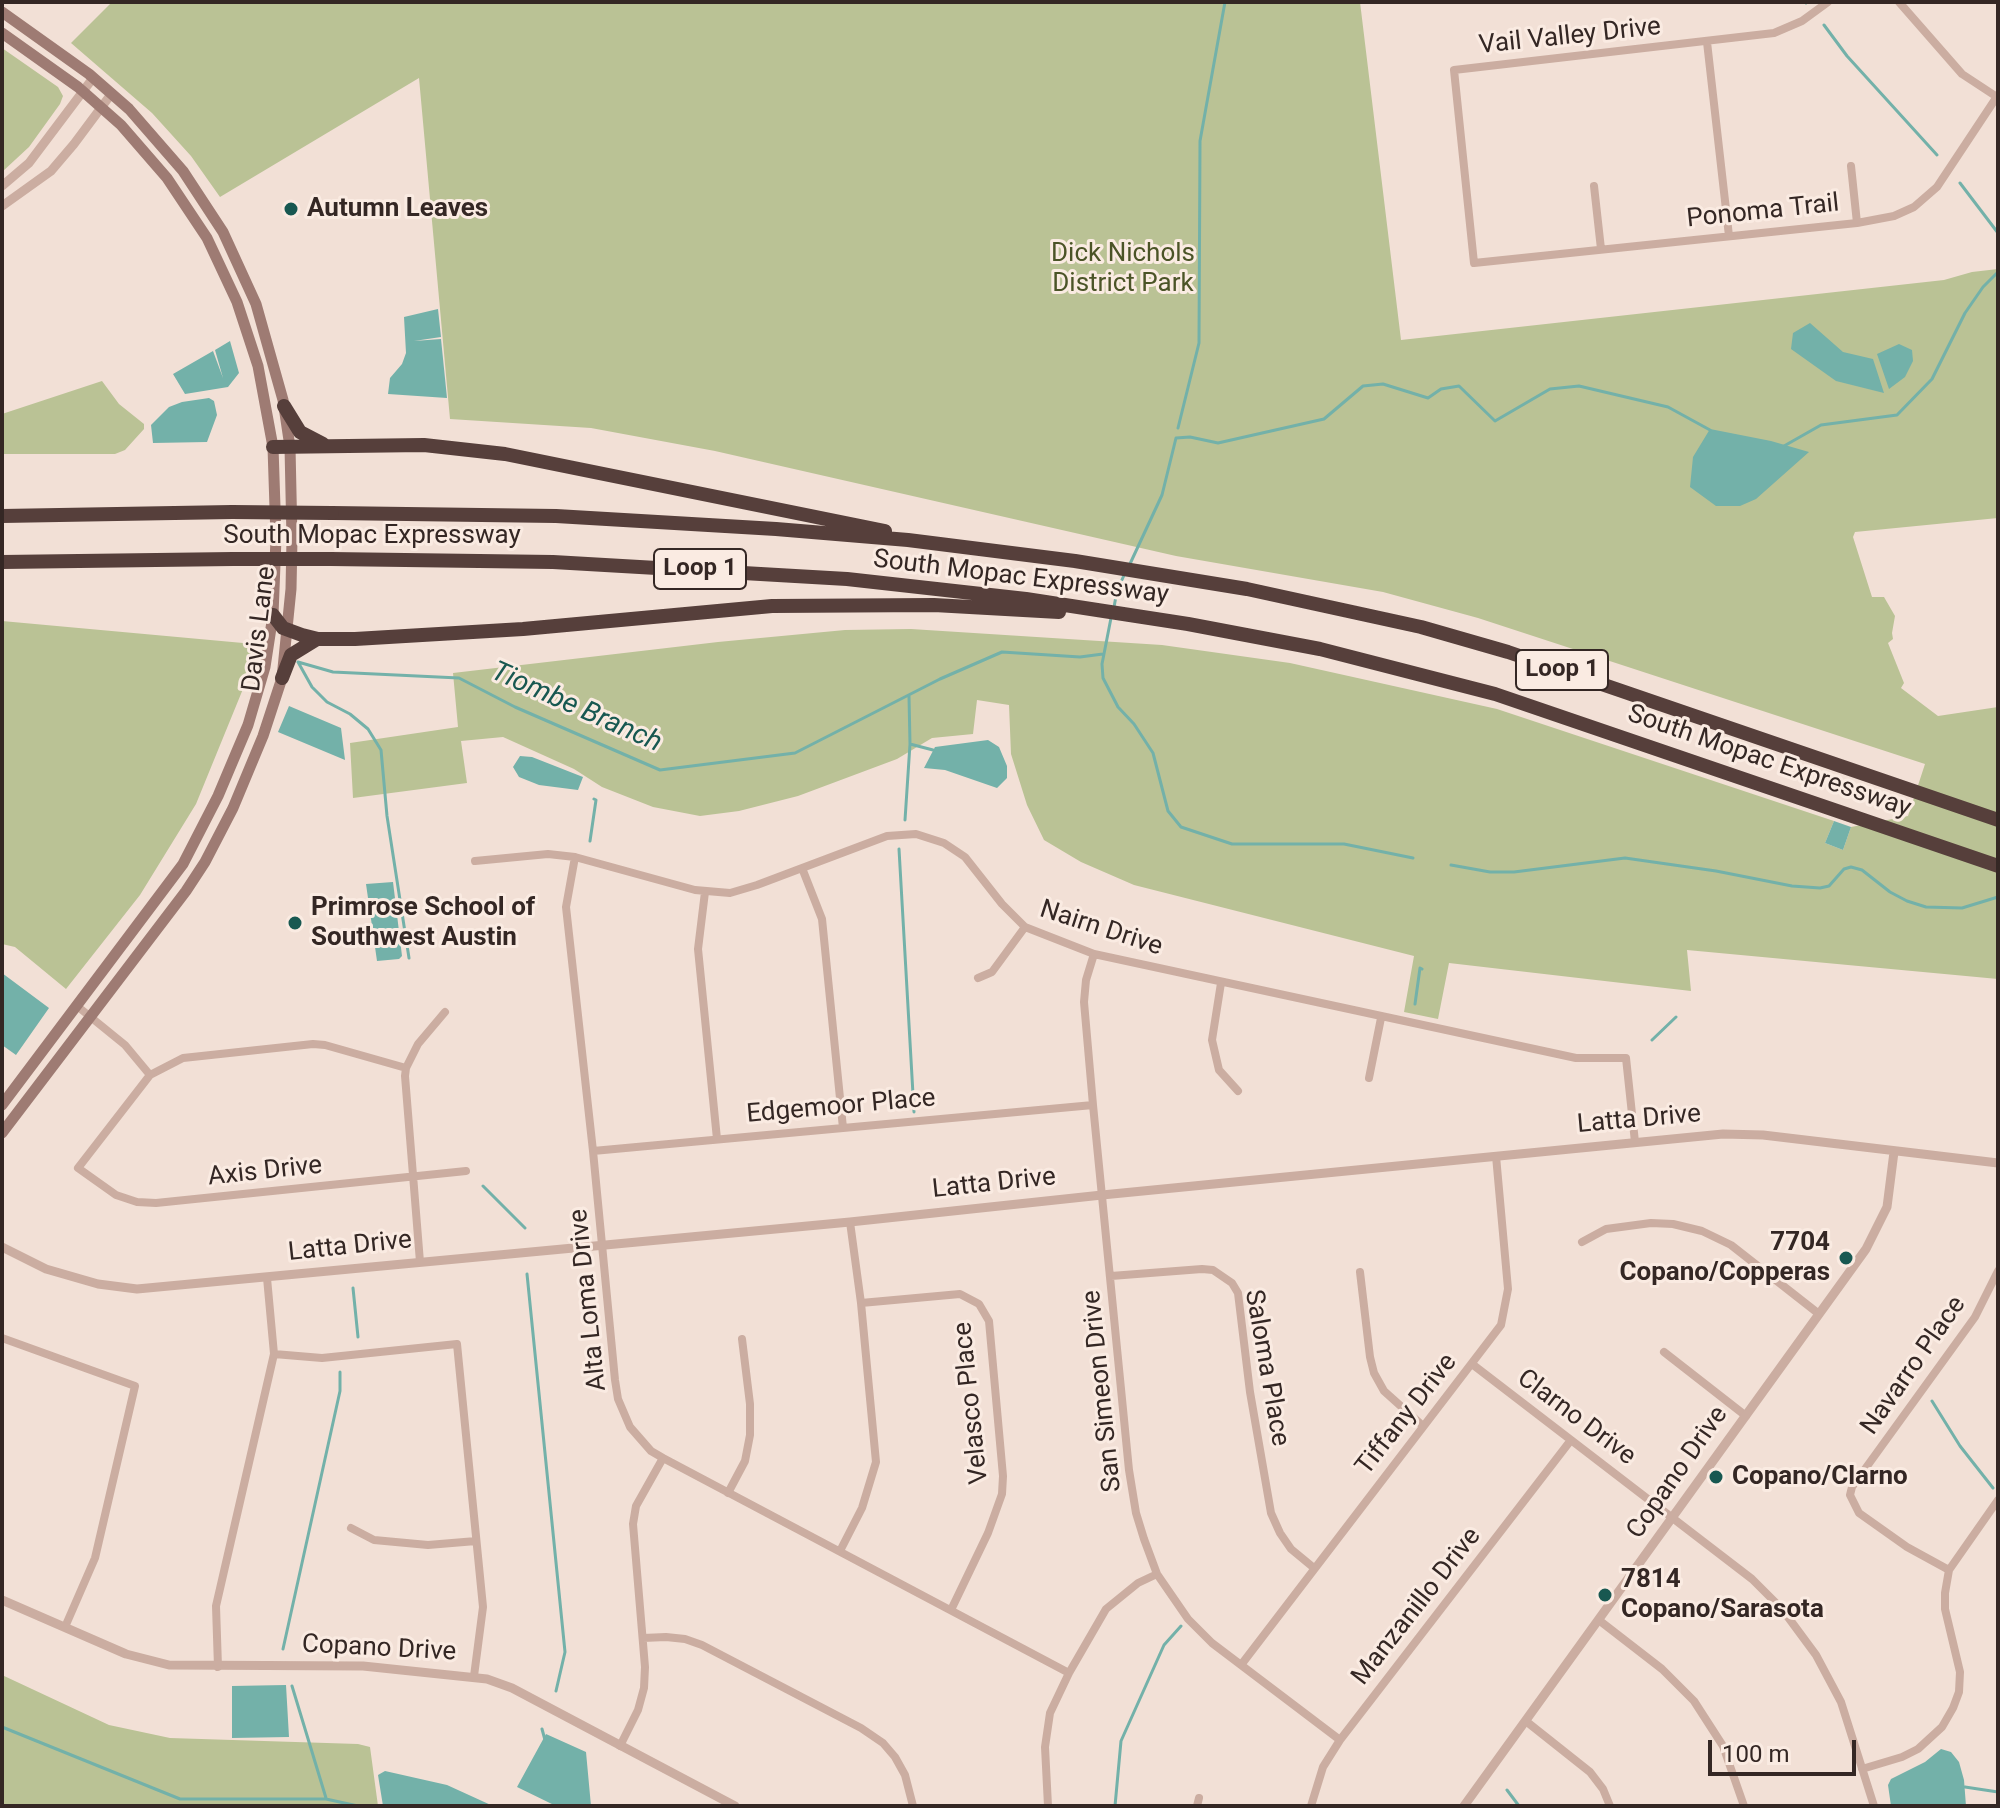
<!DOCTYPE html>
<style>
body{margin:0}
#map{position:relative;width:2000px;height:1808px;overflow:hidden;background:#f2e0d6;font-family:Roboto,sans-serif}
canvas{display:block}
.frame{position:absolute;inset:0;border:4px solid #342724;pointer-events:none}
.scale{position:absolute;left:1708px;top:1740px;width:148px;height:36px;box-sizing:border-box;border:4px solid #342724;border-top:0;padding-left:10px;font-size:24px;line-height:28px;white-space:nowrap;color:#342724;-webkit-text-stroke:6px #faebe2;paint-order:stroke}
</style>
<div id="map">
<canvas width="2000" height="1808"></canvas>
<div class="frame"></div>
<div class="scale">100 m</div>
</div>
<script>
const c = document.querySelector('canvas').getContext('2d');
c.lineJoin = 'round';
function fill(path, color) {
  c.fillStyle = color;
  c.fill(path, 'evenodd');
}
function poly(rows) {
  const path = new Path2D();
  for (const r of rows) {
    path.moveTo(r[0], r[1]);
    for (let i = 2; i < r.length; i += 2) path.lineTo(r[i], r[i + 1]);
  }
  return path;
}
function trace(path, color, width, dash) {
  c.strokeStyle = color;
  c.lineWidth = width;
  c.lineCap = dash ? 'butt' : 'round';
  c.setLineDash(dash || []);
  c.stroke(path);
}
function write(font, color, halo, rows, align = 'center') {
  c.font = font + ' Roboto,sans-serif';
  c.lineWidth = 6;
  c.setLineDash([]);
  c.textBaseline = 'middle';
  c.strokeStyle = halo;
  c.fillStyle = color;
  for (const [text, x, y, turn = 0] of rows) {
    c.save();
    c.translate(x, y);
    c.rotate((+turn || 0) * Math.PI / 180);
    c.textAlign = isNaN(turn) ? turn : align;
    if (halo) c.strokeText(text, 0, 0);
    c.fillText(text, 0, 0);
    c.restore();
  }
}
fill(poly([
 [112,2,1360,2,1401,340,1944,280,1972,272,1998,269,1998,518,1855,532,1853,537,1872,597,1884,597,1895,616,1892,633,1893,639,1888,643,1904,683,1901,688,1938,716,1998,707,1998,979,1687,950,1691,991,1449,963,1438,1019,1404,1012,1414,956,1134,885,1081,862,1044,840,1027,805,1011,754,1009,705,977,700,973,734,932,738,897,759,798,796,739,811,700,816,653,807,602,787,574,769,503,737,461,741,467,783,353,798,350,743,458,727,453,673,718,642,845,630,911,629,1162,645,1290,663,1497,709,1834,821,1825,843,1843,850,1851,827,1908,816,1925,764,1478,618,1383,592,1176,556,715,451,591,428,450,419,419,78,220,197,191,156,152,113,71,43],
 [2,48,58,87,63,96,60,104,29,147,2,172],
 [102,381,119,404,144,424,144,429,125,450,115,454,2,454,2,414],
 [2,621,254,644,245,684,196,804,140,895,66,989,15,947,2,944],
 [2,1675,109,1725,170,1738,358,1744,370,1747,378,1806,2,1806]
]), '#bac295');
fill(poly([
 [438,309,441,337,414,341,441,339,447,398,388,394,390,378,402,364,406,353,404,317],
 [1810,323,1843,352,1873,359,1884,393,1836,381,1791,349,1793,333],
 [230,341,239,373,228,387,185,394,173,374,213,351,223,378,215,350],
 [1899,344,1912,350,1913,361,1905,377,1889,389,1877,354],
 [209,398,214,401,217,415,207,442,153,443,151,425,169,407,182,402],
 [1710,429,1771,441,1809,452,1756,499,1740,506,1716,506,1690,487,1693,457],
 [289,706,341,728,345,760,278,732],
 [988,740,999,747,1007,766,1007,778,997,788,945,770,924,768,935,747],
 [520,756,532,757,583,777,578,790,539,785,519,777,513,767],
 [1834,821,1851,827,1843,850,1825,843],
 [393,882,402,956,399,959,377,961,366,884],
 [2,973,49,1008,16,1055,2,1045],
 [286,1685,289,1737,232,1738,232,1686],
 [546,1734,586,1752,591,1806,556,1806,517,1787],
 [1941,1749,1951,1752,1959,1762,1964,1780,1966,1806,1891,1806,1888,1785,1891,1779,1925,1762],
 [385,1771,447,1785,493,1806,383,1806,378,1775]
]), '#73b1a9');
trace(poly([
 [1805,2,1806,3],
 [1824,25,1847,56,1937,155],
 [1960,183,1998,233],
 [1178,428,1199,343,1200,141,1225,2],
 [1784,446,1821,425,1897,415,1932,379,1965,313,1983,287,1998,272],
 [1129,566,1162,495,1176,438,1190,437,1218,443,1324,419,1363,386,1383,384,1428,398,1441,389,1459,386,1495,421,1550,389,1579,386,1668,407,1710,430],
 [1114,607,1117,591,1125,573],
 [1111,618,1102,664,1103,678,1118,707,1134,724,1153,753,1168,811,1181,827,1232,844,1344,844,1413,858],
 [298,662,333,672,459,678,515,707,660,770,795,753,940,679,1002,652,1080,657,1103,654],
 [298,662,312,687,327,702,350,714,368,729,381,750,387,816,409,958],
 [910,744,933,750],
 [905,820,910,744,909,696],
 [590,841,596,800,594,799],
 [899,849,914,1112],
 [1451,865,1490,872,1514,872,1625,858,1716,871,1792,886,1820,888,1829,886,1844,869,1851,867,1862,870,1890,892,1907,901,1926,907,1962,908,1998,897],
 [1415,1004,1420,968,1422,969],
 [1652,1040,1676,1017],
 [483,1186,525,1228],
 [527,1274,565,1652,556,1691],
 [353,1288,358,1337],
 [1932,1401,1960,1446,1993,1488],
 [283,1649,340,1391,340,1372],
 [292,1686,326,1798],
 [2,1727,180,1799,326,1799,358,1806],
 [542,1729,545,1740],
 [1965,1787,1998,1792],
 [1507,1790,1519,1806],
 [1115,1806,1121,1741,1164,1645,1181,1626]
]), '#73b1a9', 3);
trace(poly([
 [1828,2,1802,21,1774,33,1454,70,1474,263,1857,223,1894,216,1914,207,1937,187,1998,95],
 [1899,2,1962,74,1997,97],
 [1707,42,1729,236],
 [1851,166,1857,223],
 [1594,186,1601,249],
 [575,857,566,907,593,1151,615,1380,618,1399,630,1427,651,1451,663,1458,1069,1673],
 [475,861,548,854,575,857,695,890,730,893,757,885,887,836,916,834,944,843,965,857,1002,904,1025,927,1094,954,1576,1058,1626,1058,1635,1142],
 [802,868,822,919,843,1128],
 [705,892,698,949,717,1139],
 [1094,954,1086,980,1084,1002,1093,1105,1129,1470,1136,1513,1144,1539,1157,1574,1188,1619,1212,1643,1340,1740],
 [978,978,992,972,1025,927],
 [1221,983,1212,1040,1219,1070,1238,1091],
 [77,1006,125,1045,150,1075],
 [406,1068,325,1045,313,1044,183,1058,150,1075,78,1168,116,1195,137,1202,156,1203,466,1171],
 [1369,1078,1381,1018],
 [593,1151,1093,1105],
 [1582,1242,1606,1229,1651,1223,1673,1224,1702,1231,1731,1245,1819,1314],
 [420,1262,405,1076,406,1068,418,1044,445,1012],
 [1360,1272,1370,1357,1374,1373,1384,1391,1423,1426],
 [1111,1276,1202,1269,1213,1270,1232,1283,1238,1293,1250,1392,1271,1513,1280,1533,1291,1549,1314,1568],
 [861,1303,960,1294,979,1304,989,1321,1003,1476,1002,1494,988,1533,951,1610],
 [2,1338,135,1386,95,1558,65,1627],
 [1664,1352,1746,1416],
 [274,1354,322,1358,457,1344,483,1607,474,1676],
 [1472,1364,1752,1579,1782,1609,1816,1655,1841,1702,1874,1806],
 [728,1493,745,1461,750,1435,750,1404,742,1339],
 [351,1528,374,1540,428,1545,476,1541],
 [840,1551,862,1508,876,1462,861,1303,850,1222],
 [1949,1570,1907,1547,1859,1513,1850,1495,1852,1487,1975,1317,1998,1271],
 [1600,1621,1662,1669,1694,1701,1723,1746,1744,1806],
 [643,1638,666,1637,685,1639,702,1645,861,1728,883,1743,895,1757,905,1775,913,1806],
 [1241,1665,1501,1325,1508,1289,1496,1156],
 [218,1667,216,1606,274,1354,267,1278],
 [1527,1722,1590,1772,1603,1789,1610,1806],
 [620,1746,638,1710,644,1688,645,1667,633,1524,636,1506,663,1458],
 [1862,1769,1902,1757,1918,1749,1942,1727,1953,1708,1959,1692,1960,1672,1945,1609,1945,1593,1949,1570,1998,1500],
 [1048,1806,1045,1747,1050,1713,1069,1673,1106,1609,1138,1583,1157,1574],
 [1197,1806,1199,1798],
 [1311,1806,1323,1767,1340,1740,1571,1440]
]), '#cbada1', 8);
trace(poly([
 [2,186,29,163,93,78],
 [2,206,51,171,74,144,112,93],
 [2,1247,46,1269,98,1284,137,1289,850,1222,1102,1195,1723,1134,1763,1135,1998,1163],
 [2,1600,126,1654,169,1665,363,1666,487,1679,512,1688,735,1806],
 [1464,1806,1866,1249,1887,1207,1894,1152]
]), '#cbada1', 9);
trace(poly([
 [2,12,89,74,129,109,183,171,223,232,256,304,283,400,290,447,292,539,291,589,282,678,263,736,233,808,205,862,186,891,2,1133],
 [2,33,78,87,121,125,167,178,207,238,237,302,258,366,273,447,276,538,273,615,265,667,248,725,218,796,183,864,2,1105]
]), '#9e7b73', 11);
trace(poly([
 [284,406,300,432,323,444],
 [273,447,424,445,505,454,885,531],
 [332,513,556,516,776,529,908,540,1075,561,1247,589,1421,627,1508,652,1998,820],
 [2,516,232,512],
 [331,559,553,562,847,579,1026,599,1188,624,1320,649,1495,694,1998,866],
 [2,562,233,559],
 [273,615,283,628,302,635,318,639,355,639,523,629,772,606,934,605,1059,612],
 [282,678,291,655,317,639]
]), '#563f3b', 14);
trace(poly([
 [232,512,332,513],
 [233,559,331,559]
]), '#563f3b', 14);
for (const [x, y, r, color] of [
 [291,209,8,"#185851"],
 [295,923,8,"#185851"],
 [1846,1258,8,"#185851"],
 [1716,1477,8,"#185851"],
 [1605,1595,8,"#185851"]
]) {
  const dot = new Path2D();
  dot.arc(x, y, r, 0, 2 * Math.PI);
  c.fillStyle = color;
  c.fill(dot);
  trace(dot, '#faebe2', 3);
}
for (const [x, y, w] of [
 [700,569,92],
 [1562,670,92]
]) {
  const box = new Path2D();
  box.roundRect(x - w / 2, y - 20, w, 40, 6);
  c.fillStyle = '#faebe2';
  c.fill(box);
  trace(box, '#342724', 2);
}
write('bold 24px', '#342724', null, [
 ["Loop 1",700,569],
 ["Loop 1",1562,670]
]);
write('26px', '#342724', '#faebe2', [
 ["Vail Valley Drive",1570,37,-6],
 ["Ponoma Trail",1763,212,-6],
 ["South Mopac Expressway",372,536],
 ["South Mopac Expressway",1021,578,7],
 ["Davis Lane",260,629,-83],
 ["South Mopac Expressway",1769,762,19],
 ["Nairn Drive",1101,929,18],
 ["Edgemoor Place",841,1107,-5],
 ["Latta Drive",1639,1120,-5],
 ["Axis Drive",265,1172,-6],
 ["Latta Drive",994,1184,-6],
 ["Latta Drive",350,1247,-6],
 ["Alta Loma Drive",589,1300,-96],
 ["Navarro Place",1914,1366,-55],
 ["Saloma Place",1266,1368,80],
 ["San Simeon Drive",1103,1391,-96],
 ["Velasco Place",972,1403,-96],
 ["Tiffany Drive",1407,1415,-52],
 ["Clarno Drive",1576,1418,37],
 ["Copano Drive",1678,1473,-55],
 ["Manzanillo Drive",1417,1607,-52],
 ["Copano Drive",379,1649,3]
]);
write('bold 26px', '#342724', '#faebe2', [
 ["Autumn Leaves",307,209],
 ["Primrose School of",311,908],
 ["Southwest Austin",311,938],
 ["7704",1830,1243,"right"],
 ["Copano/Copperas",1830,1273,"right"],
 ["Copano/Clarno",1732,1477],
 ["7814",1621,1580],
 ["Copano/Sarasota",1621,1610]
], 'left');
write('26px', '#4b5427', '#faebe2', [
 ["Dick Nichols",1123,254],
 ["District Park",1123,284]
]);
write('italic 28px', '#185851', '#faebe2', [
 ["Tiombe Branch",576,708,24]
]);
</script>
